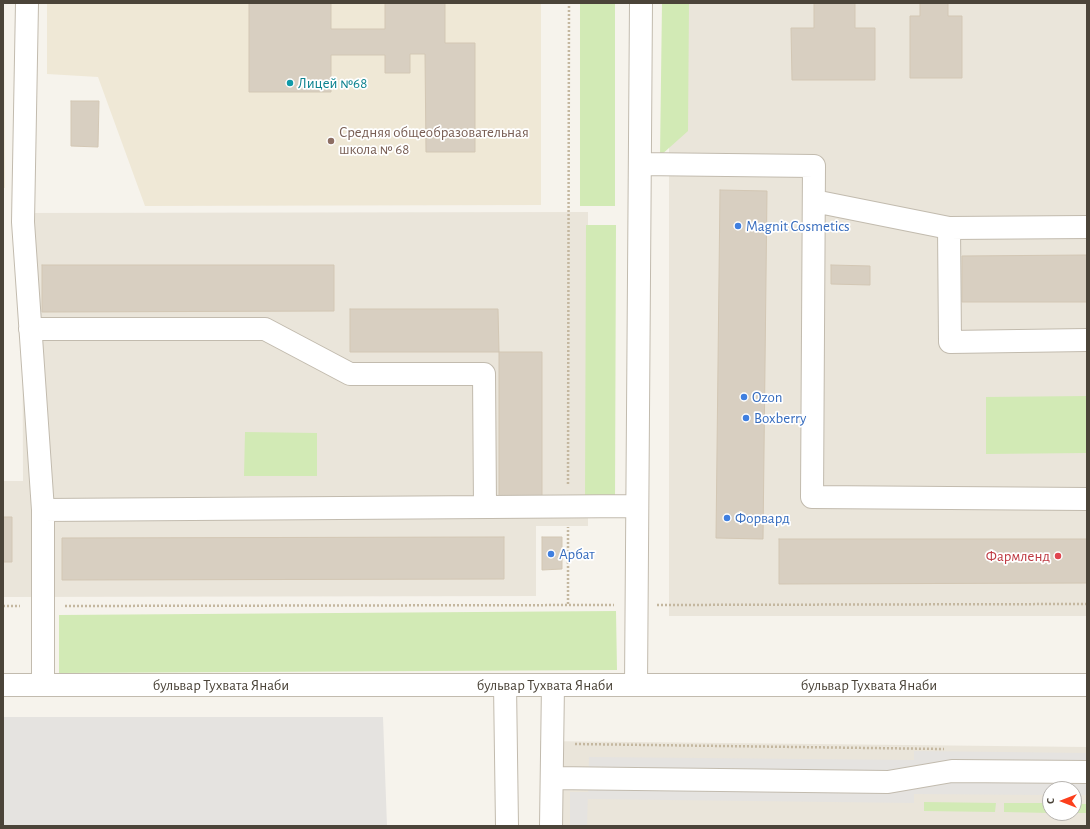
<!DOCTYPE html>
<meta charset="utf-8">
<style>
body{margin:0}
#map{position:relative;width:1090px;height:829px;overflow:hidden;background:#f6f3ec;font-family:"Alegreya Sans",sans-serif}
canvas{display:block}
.frame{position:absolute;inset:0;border:4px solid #4b4439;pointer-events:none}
.north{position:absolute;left:1042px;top:781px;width:40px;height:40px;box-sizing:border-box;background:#fff;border:1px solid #b7b4b0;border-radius:50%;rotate:270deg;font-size:11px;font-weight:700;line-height:16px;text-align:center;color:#4b4439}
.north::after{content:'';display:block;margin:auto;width:14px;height:18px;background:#fc3f1d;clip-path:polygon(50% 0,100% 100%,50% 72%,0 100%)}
</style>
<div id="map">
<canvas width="1090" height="829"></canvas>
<div class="frame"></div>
<div class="north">С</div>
</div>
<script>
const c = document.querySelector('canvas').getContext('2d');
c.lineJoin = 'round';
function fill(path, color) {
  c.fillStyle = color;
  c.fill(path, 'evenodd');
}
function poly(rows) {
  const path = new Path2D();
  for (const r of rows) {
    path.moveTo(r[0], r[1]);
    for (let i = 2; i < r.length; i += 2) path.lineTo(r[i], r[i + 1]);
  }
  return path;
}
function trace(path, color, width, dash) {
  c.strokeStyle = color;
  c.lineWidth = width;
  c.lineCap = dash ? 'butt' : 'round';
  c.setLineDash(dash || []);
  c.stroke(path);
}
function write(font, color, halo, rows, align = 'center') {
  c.font = font + ' "Alegreya Sans",sans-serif';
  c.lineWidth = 3.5;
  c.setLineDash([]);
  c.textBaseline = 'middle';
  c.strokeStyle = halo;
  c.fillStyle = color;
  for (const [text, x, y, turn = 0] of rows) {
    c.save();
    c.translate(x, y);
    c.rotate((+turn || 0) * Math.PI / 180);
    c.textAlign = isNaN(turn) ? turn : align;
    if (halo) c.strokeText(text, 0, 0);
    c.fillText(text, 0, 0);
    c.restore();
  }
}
fill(poly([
 [669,3,1087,3,1087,616,669,616],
 [588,212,588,526,536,526,536,596,3,597,3,481,23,481,22,213],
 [540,741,1087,747,1087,826,540,826],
 [1050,789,1074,789,1074,813,1050,813]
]), '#eae5da');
fill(poly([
 [3,3,4,3,5,188,3,188],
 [47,3,541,3,541,205,145,206,98,77,47,74]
]), '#efe8d6');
fill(poly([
 [580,3,615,3,615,206,580,206],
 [662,3,689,3,688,131,660,156],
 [586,225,616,225,615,501,585,500],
 [1087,396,1087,453,986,454,986,397],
 [245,432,317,433,317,476,244,476],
 [616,611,617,670,59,673,59,615],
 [924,802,996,803,995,812,924,811],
 [1004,803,1050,803,1050,813,1004,812],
 [1074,804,1087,804,1087,813,1073,813]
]), '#d2eab5');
fill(poly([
 [3,717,383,717,387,826,3,826],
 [914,751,1087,753,1087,795,1074,795,1074,789,1050,789,1050,795,914,794,914,803,588,799,589,757,914,760],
 [570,792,588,792,587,826,570,826]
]), '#e5e3e0');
const building = poly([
 [249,3,331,3,331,29,385,29,385,3,445,3,445,43,475,43,475,152,426,152,425,54,410,54,410,73,385,73,385,55,331,55,331,92,249,92,249,3],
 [814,3,855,3,855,28,875,28,875,80,792,80,791,28,814,28,814,3],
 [920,3,948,3,948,16,962,16,962,78,910,78,910,16,920,16,920,3],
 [71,101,99,101,98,147,71,146,71,101],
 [720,190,767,191,763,539,716,538,720,190],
 [1087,255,1087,302,962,302,962,256,1087,255],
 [42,265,334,265,334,311,42,312,42,265],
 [831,265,870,266,870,285,831,284,831,265],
 [350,309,498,309,499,352,350,352,350,309],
 [499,352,542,352,542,500,499,500,499,352],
 [3,517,12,517,12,562,3,562,3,517],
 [504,537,504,579,62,580,62,538,504,537],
 [542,537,562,537,562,569,542,570,542,537],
 [779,539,1087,539,1087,583,779,584,779,539]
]);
fill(building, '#d8cfc1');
trace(building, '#d3c7b4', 1);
const minor = poly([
 [27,3,23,222,43,510,43,685],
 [640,164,814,166,812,497,1087,499],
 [814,201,949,228,1087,227],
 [949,228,950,342,1087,340],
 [30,329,265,329,350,374,484,374,485,507],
 [43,510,637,506],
 [3,685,1087,685],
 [505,685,507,826],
 [636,685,641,3],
 [552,778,888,782,952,771,1087,772],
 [551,826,553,685]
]);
trace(minor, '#c2bbae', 24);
trace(poly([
 [568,484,569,3],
 [568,604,568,527],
 [657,605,1087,604],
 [3,606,20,606],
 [65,606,614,605],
 [575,744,944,749]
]), '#c4b79f', 2.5, [2, 2]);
trace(minor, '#fff', 22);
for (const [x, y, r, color] of [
 [290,83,4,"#0f9aa8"],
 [331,141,4,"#8d6e63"],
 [738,226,4,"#3f7fe0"],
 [744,397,4,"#3f7fe0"],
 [746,418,4,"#3f7fe0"],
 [727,518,4,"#3f7fe0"],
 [551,554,4,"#3f7fe0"],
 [1058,556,4,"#e0444e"]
]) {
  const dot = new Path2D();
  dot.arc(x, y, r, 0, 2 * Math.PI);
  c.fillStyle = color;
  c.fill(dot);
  trace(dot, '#fff', 1.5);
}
write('15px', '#0d838f', '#fff', [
 ["Лицей №68",298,83]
], 'left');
write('15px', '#785e54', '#fff', [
 ["Средняя общеобразовательная",339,132],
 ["школа № 68",339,149]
], 'left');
write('15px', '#366cbe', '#fff', [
 ["Magnit Cosmetics",746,226],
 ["Ozon",752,397],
 ["Boxberry",754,418],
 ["Форвард",735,518],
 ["Арбат",559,554]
], 'left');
write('15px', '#be3a42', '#fff', [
 ["Фармленд",1050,556]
], 'right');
write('15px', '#4b4439', '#fff', [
 ["бульвар Тухвата Янаби",221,685],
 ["бульвар Тухвата Янаби",545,685],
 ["бульвар Тухвата Янаби",869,685]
]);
</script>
